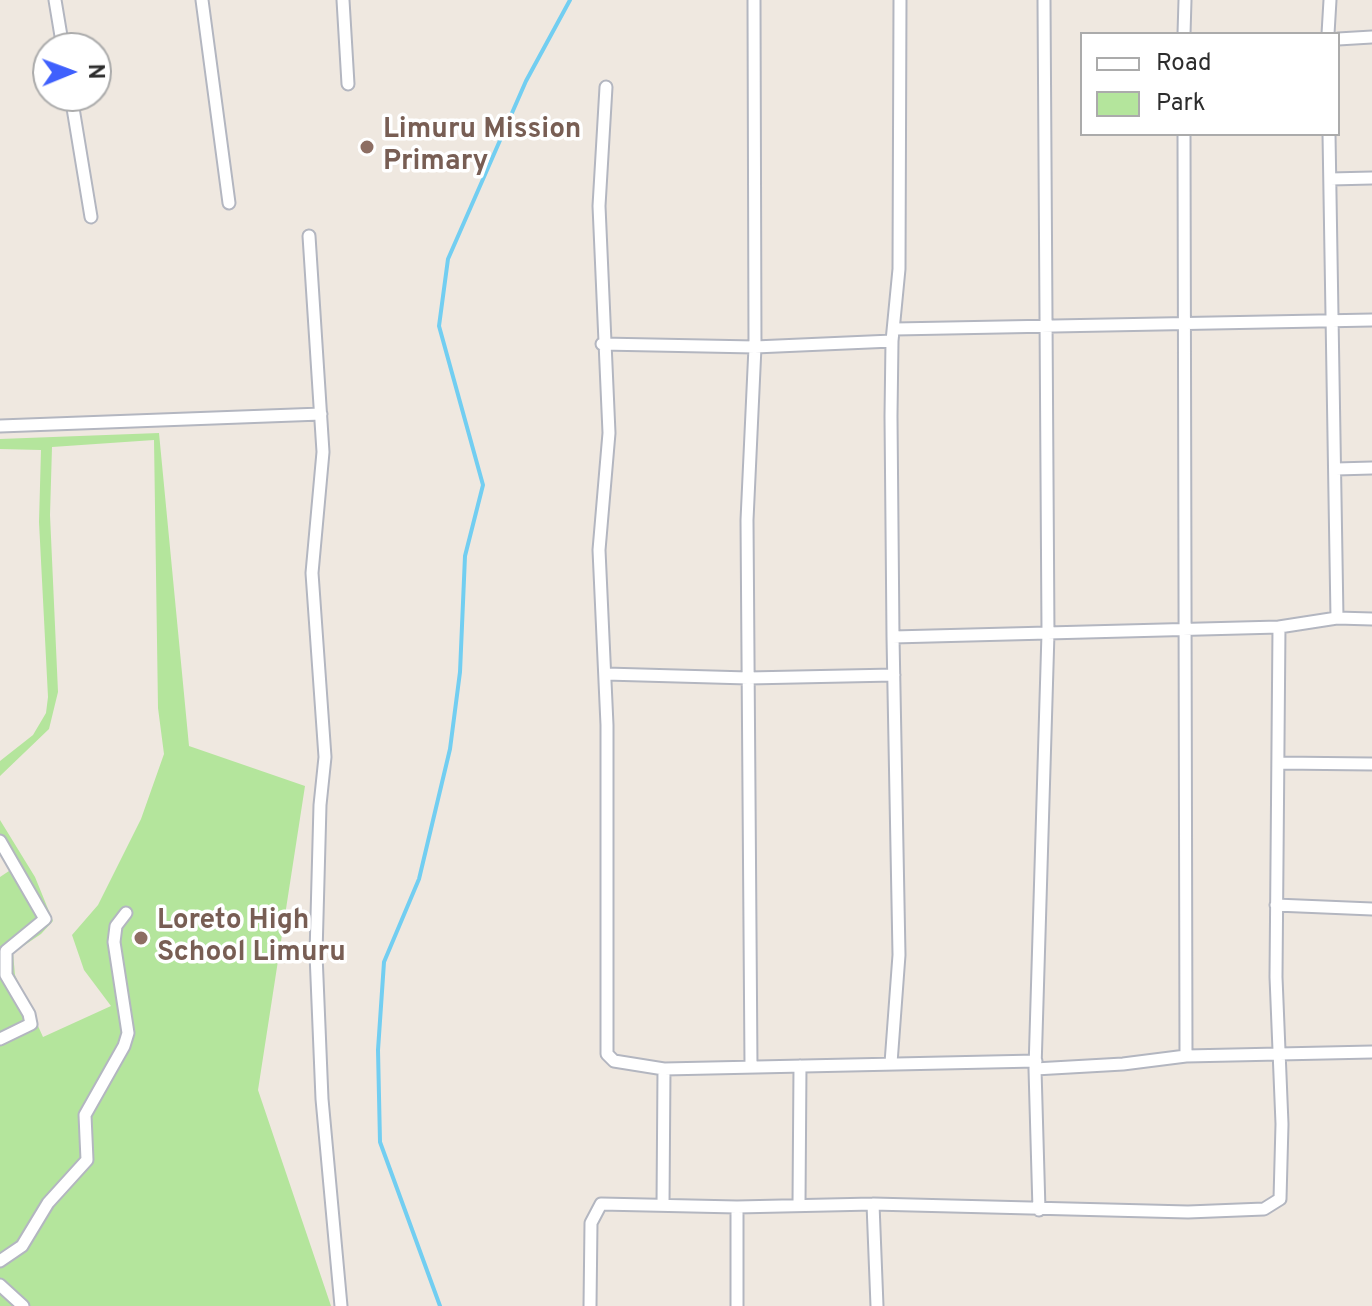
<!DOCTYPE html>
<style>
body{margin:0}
#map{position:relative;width:1372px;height:1306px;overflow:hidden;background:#efe8e0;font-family:Overpass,sans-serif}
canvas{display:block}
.legend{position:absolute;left:1080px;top:32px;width:260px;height:104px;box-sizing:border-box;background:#fff;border:2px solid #ababab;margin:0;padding:10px 14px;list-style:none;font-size:24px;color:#2d2d2d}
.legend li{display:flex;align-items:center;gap:16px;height:40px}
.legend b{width:40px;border:2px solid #ababab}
.north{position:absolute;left:32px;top:32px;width:80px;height:80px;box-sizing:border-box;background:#fff;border:2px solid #ababab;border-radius:50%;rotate:89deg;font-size:22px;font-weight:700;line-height:32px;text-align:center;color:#2d2d2d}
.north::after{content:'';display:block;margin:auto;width:28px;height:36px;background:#3f60fd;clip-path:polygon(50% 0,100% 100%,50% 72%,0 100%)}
</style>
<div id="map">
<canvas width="1372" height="1306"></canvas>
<ul class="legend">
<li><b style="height:10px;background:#fff"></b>Road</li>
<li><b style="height:22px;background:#b4e59c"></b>Park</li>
</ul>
<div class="north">N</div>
</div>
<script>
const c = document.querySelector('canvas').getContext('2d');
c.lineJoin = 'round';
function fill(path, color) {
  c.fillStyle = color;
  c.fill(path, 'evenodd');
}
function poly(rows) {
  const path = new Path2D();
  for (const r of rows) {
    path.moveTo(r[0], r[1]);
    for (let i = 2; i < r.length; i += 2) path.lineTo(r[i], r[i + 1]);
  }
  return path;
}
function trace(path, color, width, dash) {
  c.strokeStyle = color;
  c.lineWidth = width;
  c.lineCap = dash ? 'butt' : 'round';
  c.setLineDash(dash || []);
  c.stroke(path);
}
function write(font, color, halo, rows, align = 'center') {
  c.font = font + ' Overpass,sans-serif';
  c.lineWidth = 7;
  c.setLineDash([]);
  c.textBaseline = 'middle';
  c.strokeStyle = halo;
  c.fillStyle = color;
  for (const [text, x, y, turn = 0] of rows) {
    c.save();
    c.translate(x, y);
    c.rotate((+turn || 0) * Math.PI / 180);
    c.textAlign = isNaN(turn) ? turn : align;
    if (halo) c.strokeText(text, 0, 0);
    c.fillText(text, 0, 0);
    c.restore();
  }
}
fill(poly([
 [159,433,189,746,305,786,258,1090,331,1306,0,1306,0,877,12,869,0,846,0,820,35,877,53,921,41,934,13,953,15,975,43,1037,111,1006,84,970,72,935,98,905,141,819,164,754,158,708,154,440,52,447,50,515,58,692,49,729,0,776,0,761,33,735,46,713,48,697,39,522,41,450,0,449,0,439]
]), '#b4e59c');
trace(poly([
 [440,1306,380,1142,378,1050,384,962,419,879,450,749,460,672,465,556,483,485,439,326,448,259,526,81,570,0]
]), '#72cef1', 4);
const minor = poly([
 [55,0,63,48],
 [202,0,229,203],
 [343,0,348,84],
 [1184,34,1185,0],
 [1328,34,1330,0],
 [1338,39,1372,37],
 [606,87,599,206,609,433,599,550,607,725,607,1054,614,1061,664,1069,1036,1061],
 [71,96,91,217],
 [1330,179,1372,178],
 [309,236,323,452,312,573,325,757,320,805,316,954,322,1099,341,1306],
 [895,329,1372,320],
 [602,344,755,347,892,341],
 [0,426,321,414],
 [1336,469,1372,468],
 [1337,618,1372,619],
 [893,637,891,416,892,341,899,269,900,0],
 [606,674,748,678,894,675],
 [1279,763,1372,764],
 [0,841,45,919,6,951,6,975,29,1014,31,1024,0,1039],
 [1276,905,1372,909],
 [1186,1056,1372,1052],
 [891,1063,899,955,893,637,1279,627],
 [751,1066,747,520,755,347,754,0],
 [1035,1069,1123,1064,1186,1056,1184,134],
 [799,1203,800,1066],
 [873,1204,877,1306],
 [663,1205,664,1069],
 [1039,1210,1035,1069,1048,633,1044,0],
 [0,1261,22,1246,48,1203,87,1160,85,1115,124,1046,128,1033,114,942,116,926,126,913],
 [0,1285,23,1306],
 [590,1306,591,1223,601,1204,737,1207,873,1204,1188,1212,1264,1209,1280,1199,1282,1124,1276,977,1279,627,1337,618,1329,134],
 [737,1306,737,1207]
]);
trace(minor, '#b3b6c0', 15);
trace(minor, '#fff', 11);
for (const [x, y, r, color] of [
 [367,147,8,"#8d6e63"],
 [141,938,8,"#8d6e63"]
]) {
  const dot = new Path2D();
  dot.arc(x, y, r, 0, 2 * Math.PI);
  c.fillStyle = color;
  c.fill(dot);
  trace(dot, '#fff', 3);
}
write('bold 28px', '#785e54', '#fff', [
 ["Limuru Mission",383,131],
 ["Primary",383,163],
 ["Loreto High",157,922],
 ["School Limuru",157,954]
], 'left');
</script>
